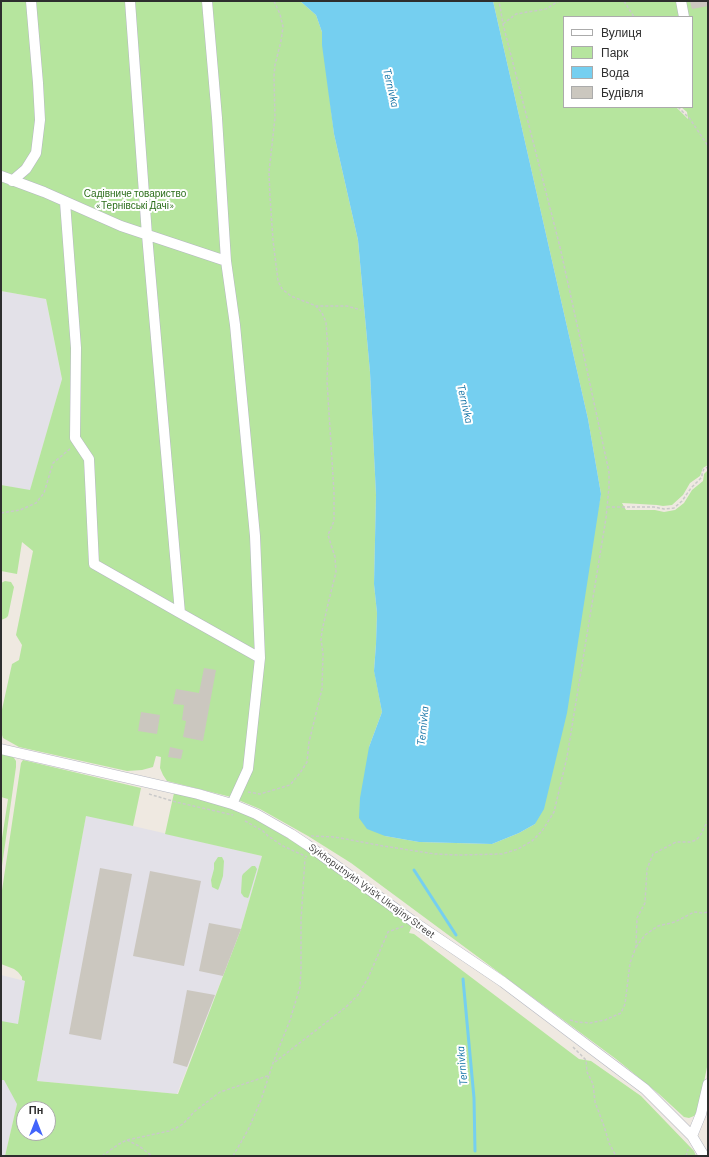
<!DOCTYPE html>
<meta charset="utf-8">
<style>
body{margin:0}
#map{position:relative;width:709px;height:1157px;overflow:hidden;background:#efe9e1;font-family:Barlow,sans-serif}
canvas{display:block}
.frame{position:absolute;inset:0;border:2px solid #2e2e2e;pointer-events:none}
.legend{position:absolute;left:563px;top:16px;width:130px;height:92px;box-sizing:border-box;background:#fff;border:1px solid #ababab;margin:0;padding:5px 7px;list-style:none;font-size:12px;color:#2e2e2e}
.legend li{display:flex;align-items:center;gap:8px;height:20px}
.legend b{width:20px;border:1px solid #ababab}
.north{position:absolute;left:16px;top:1101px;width:40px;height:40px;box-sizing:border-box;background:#fff;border:1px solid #ababab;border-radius:50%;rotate:0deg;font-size:11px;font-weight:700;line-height:16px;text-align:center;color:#2e2e2e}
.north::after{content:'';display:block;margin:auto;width:14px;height:18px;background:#4264fb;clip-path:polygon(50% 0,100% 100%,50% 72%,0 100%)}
</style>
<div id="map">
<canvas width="709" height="1157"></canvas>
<div class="frame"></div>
<ul class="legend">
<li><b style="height:5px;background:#fff"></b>Вулиця</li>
<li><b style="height:11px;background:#b6e59e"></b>Парк</li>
<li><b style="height:11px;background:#75cff0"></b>Вода</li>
<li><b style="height:11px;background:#cbc7bf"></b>Будівля</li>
</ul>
<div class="north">Пн</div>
</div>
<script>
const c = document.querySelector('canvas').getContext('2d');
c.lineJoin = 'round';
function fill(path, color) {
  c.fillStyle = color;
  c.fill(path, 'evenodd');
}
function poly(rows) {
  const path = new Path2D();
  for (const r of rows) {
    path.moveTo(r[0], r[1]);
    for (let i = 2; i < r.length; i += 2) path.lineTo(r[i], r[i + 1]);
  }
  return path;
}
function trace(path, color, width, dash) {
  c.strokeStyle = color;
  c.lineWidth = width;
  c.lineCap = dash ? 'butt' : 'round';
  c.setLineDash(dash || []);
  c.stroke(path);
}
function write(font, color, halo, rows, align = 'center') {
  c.font = font + ' Barlow,sans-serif';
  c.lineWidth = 4;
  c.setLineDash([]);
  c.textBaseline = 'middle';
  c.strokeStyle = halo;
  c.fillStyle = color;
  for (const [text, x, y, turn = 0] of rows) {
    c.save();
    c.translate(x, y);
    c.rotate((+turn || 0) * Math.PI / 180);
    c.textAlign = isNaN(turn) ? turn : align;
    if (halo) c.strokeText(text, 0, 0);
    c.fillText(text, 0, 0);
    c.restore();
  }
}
fill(poly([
 [1,291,46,299,62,379,30,491,1,485],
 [86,815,262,856,241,929,177,1094,37,1081],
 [1,975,25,981,17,1104,5,1156,1,1156]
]), '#e3e1e8');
fill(poly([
 [1,1,300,1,316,15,322,32,334,134,358,240,370,372,376,495,374,584,377,613,376,644,374,670,382,712,369,747,385,836,419,842,492,844,519,833,535,824,601,494,588,419,493,1,708,1,708,465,703,468,700,476,690,483,683,495,672,505,663,506,657,505,622,503,626,510,655,510,664,512,675,510,684,503,692,490,703,481,704,474,708,470,708,1062,698,1112,694,1116,689,1118,684,1117,659,1094,616,1059,351,863,308,836,260,809,231,797,167,781,163,775,160,768,161,757,156,756,153,767,142,770,127,771,19,747,3,738,1,732,1,714,12,664,19,660,22,645,16,635,33,551,22,542,17,574,1,571,1,485,30,490,62,379,46,299,1,291],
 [564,17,692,17,692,107,681,107,687,112,688,119,676,107,564,107],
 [5,581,11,582,14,587,8,616,6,618,1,620,1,583],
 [1,753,11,755,14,758,16,761,16,767,1,873,1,845,8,799,1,797],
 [23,760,141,788,133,826,86,816,37,1081,178,1094,241,929,262,856,165,834,174,793,189,796,230,807,254,818,296,843,320,860,412,926,409,933,414,934,579,1059,591,1061,641,1096,694,1151,696,1156,5,1156,17,1104,4,1080,1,1080,1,1021,18,1024,25,981,22,980,22,977,18,972,14,969,1,964,1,897,21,763],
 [24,1109,48,1109,48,1133,24,1133],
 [218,857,222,857,224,861,223,876,219,888,218,890,212,887,211,880,214,869,214,863],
 [252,866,255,866,257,869,249,896,248,898,244,897,241,893,242,876,243,874]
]), '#b6e59e');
fill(poly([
 [300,1,493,1,588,419,601,494,567,713,544,809,535,824,519,833,492,844,419,842,385,836,367,829,359,818,360,798,369,747,382,712,374,671,376,644,377,613,374,584,376,495,370,372,358,240,334,134,322,45,322,32,316,15]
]), '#75cff0');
trace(poly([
 [414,870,456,935],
 [463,979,474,1098,475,1151]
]), '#75cff0', 3);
fill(poly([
 [690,1,708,1,708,6,692,9],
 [204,668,216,670,203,741,183,737,186,721,182,720,184,705,173,704,176,689,199,693],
 [141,712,160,715,157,734,138,731],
 [170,747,183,750,181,759,168,757],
 [100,868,132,874,101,1040,69,1034],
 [150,871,201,881,184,966,133,956],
 [209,923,241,929,223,976,199,971],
 [187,990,215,995,187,1067,173,1063]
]), '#cbc7bf');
const minor = poly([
 [130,1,147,235,180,613,260,658],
 [207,1,217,118,226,261,235,325,255,536,260,658,248,769,232,804],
 [681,1,684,17],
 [1,176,44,192,121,226,226,261],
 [12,181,26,169,36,153,40,120,38,83,31,1],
 [65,202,76,348,75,438,89,459,94,564,180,613],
 [1,749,198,794,232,804,256,814,291,834,306,844,414,922,503,982,645,1089,692,1136,704,1156],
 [692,1136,701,1114,708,1084]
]);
trace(minor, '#b4b7c1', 11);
trace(poly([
 [274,1,280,14,283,27,281,41,275,65,274,76,275,118,269,172,270,197,273,240,278,281,282,289,291,296,316,306,347,306,361,310],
 [624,1,634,17],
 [503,24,516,14,546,9,559,1],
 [678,107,690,119,708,146],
 [607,507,654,507,664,509,674,508,682,501,691,488,702,477,702,473,704,469,708,467],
 [1,513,20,510,36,503,44,493,53,463,71,448],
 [248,792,260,794,290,785,300,773,307,762,309,742,322,689,323,653,321,640,322,631,328,604,336,572,335,557,328,535,334,521,334,493,327,381,328,352,326,322,322,313,316,306],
 [149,794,176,802,233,815],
 [245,821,263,831,268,836,283,846,307,857],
 [311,836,335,837,383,846,435,854,458,855,502,854,518,849,532,841,542,831,554,812,567,757,606,518,609,487,609,472,585,361,560,247,503,24,499,1],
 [636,947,645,935,658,926,675,922,694,912,703,913,708,912],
 [570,1020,577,1022,590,1023,605,1020,621,1013,625,1004,630,963,636,947,637,918,645,903,647,869,653,854,676,842,690,842,696,840,700,836,708,820],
 [573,1047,586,1060,587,1072,593,1084,595,1102,604,1126,609,1143,616,1156],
 [275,1062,346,1007,358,995,368,978,388,932,404,926],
 [127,1140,139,1146,152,1156],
 [102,1156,119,1144,127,1140,169,1131,176,1128,183,1124,195,1111,220,1092,241,1085,270,1075],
 [233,1156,248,1130,261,1100,273,1063,290,1020,300,987,301,970,301,920,305,858],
 [686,1156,688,1149]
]), '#c9c9c9', 1.5, [3, 2]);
trace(minor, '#fff', 10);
write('10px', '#2c6e1b', '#fff', [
 ["Садівниче товариство",135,194],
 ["«Тернівські Дачі»",135,206]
]);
write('10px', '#2e2e2e', '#fff', [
 ["Sykhoputnykh Vyis'k Ukrajiny Street",372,891,36]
]);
write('italic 11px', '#0d6fa3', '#fff', [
 ["Ternivka",391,88,77],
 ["Ternivka",465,404,77],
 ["Ternivka",423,726,-84],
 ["Ternivka",462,1066,-95]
]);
</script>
